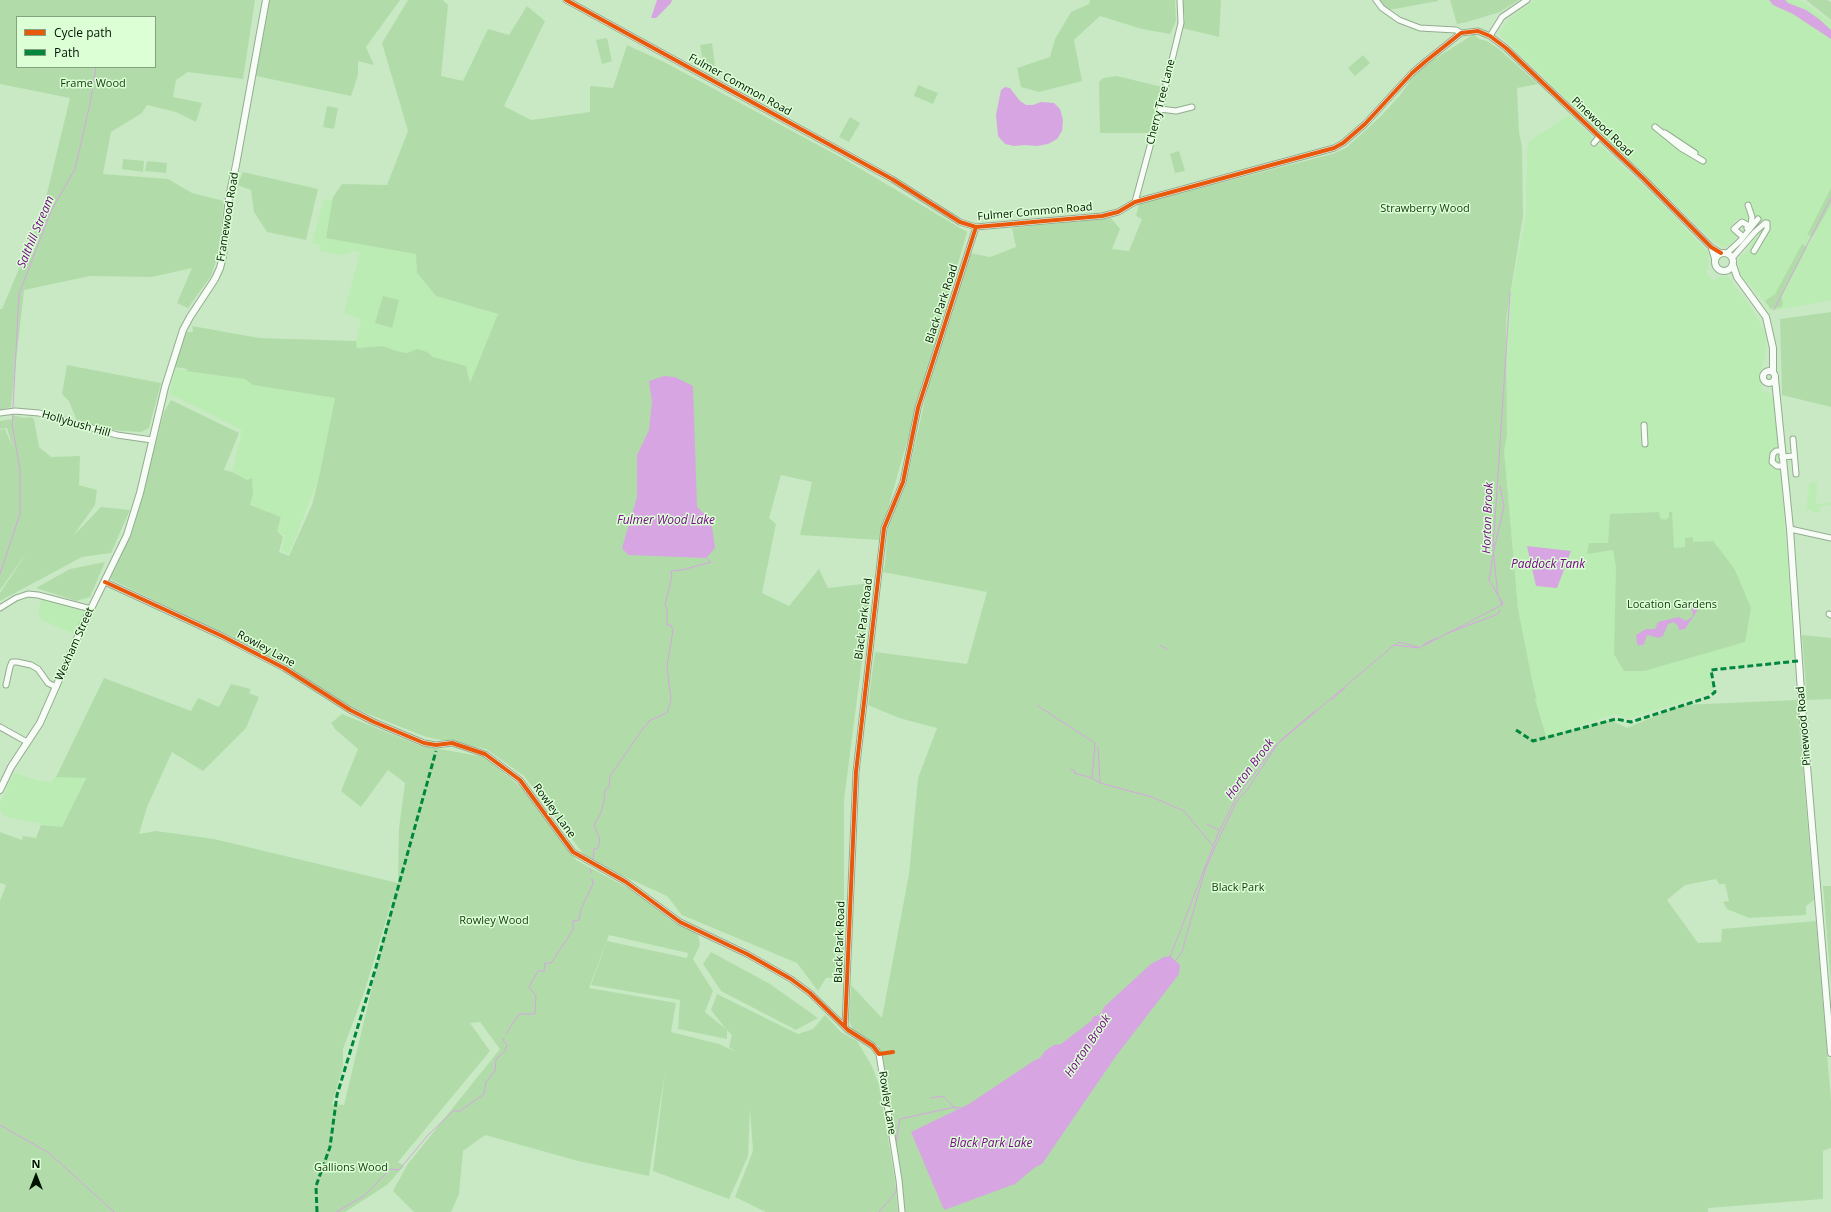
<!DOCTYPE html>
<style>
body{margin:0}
#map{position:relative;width:1831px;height:1212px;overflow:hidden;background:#c9e9c4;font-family:"Open Sans",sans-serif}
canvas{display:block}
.legend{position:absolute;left:16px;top:16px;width:140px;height:52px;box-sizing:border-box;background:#dcffd6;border:1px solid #84a180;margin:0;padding:5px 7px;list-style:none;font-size:12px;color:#011300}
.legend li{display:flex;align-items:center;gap:8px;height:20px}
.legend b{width:20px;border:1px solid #84a180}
.north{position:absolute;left:16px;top:1156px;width:40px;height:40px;-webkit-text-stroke:3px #dcffd6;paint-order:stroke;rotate:0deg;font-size:11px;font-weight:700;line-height:16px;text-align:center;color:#011300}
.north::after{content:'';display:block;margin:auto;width:14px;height:18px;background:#011300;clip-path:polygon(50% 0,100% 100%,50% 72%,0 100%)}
</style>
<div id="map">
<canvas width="1831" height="1212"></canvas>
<ul class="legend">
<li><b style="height:5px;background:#e8590c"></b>Cycle path</li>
<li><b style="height:5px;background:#00873e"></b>Path</li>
</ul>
<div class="north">N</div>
</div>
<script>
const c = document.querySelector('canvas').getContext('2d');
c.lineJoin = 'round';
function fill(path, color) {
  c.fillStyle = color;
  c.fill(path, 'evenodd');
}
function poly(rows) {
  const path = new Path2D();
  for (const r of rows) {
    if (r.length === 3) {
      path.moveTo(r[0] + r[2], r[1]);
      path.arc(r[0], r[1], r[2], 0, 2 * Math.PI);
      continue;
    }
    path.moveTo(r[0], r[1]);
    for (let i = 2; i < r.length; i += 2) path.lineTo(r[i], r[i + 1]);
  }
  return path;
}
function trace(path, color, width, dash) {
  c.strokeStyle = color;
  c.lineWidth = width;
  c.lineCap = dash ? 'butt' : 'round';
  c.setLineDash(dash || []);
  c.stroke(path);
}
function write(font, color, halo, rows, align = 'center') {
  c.font = font + ' "Open Sans",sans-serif';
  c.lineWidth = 3;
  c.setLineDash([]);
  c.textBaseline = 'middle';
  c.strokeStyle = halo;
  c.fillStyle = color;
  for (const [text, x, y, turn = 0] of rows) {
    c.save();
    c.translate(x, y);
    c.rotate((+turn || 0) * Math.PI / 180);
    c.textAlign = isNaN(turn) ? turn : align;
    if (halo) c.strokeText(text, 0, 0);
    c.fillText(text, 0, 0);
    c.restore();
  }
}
fill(poly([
 [1535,0,1800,0,1831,22,1831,300,1771,311,1761,297,1740,274,1738,265,1740,256,1747,252,1753,240,1759,235,1753,229,1754,225,1739,217,1730,228,1737,237,1735,240,1728,246,1723,247,1719,245,1710,238,1499,34,1508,20],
 [1569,115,1592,136,1591,140,1598,146,1601,146,1657,199,1708,252,1709,265,1706,274,1714,280,1722,276,1728,277,1751,307,1765,332,1766,352,1760,374,1762,391,1767,391,1773,397,1781,478,1795,659,1709,669,1713,692,1627,719,1616,714,1546,736,1535,699,1537,698,1533,685,1518,609,1504,450,1507,436,1506,320,1526,215,1527,153,1529,141],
 [324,199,415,221,417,273,436,296,498,314,470,384,466,366,433,357,427,352,417,349,407,353,396,351,383,346,357,348,356,341,361,319,344,313,360,252,354,251,341,255,320,251,321,245,312,243],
 [175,369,245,379,253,385,335,398,319,477,289,554,281,550,285,536,277,531,282,518,250,505,253,494,252,478,247,480,232,472,242,430,170,394],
 [1810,482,1817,483,1816,504,1831,503,1831,505,1819,506,1820,512,1813,513,1813,510,1806,510],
 [42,598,85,612,75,634,41,620,38,610],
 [14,773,40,781,52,782,55,776,86,777,61,828,3,816,3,812,0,811,0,804]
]), '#baecb3');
fill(poly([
 [0,0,255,0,243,79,188,72,176,80,173,97,202,103,196,122,176,112,147,105,142,113,111,132,103,174,168,179,192,193,224,201,219,252,211,276,188,308,177,303,192,268,152,277,90,276,24,290,11,407,0,410,0,309,2,309,42,214,70,98,0,84],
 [17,17,155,17,155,67,17,67],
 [270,0,400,0,366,47,374,65,358,61,358,75,351,96,256,76],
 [408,0,443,0,448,5,441,76,463,81,488,29,509,35,527,6,545,21,504,106,531,120,590,112,590,86,613,88,627,45,666,63,844,159,967,232,879,540,800,535,812,482,781,475,769,518,776,524,762,593,789,606,819,569,828,588,872,583,844,800,844,978,826,978,818,991,797,963,682,915,667,896,588,860,524,776,486,749,426,737,348,706,234,639,110,579,133,529,164,412,171,400,239,433,224,470,232,472,247,480,252,478,253,494,250,505,281,517,277,531,283,537,279,552,289,556,312,505,319,477,335,398,253,385,245,379,186,371,187,369,174,367,186,332,193,332,192,326,259,338,356,341,357,348,383,346,396,351,407,353,417,349,427,352,433,357,466,366,470,383,498,314,436,296,417,273,416,254,326,238,333,197,342,184,387,185,408,131,382,43],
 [1090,0,1175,0,1176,21,1170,34,1142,29,1100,16,1074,40,1082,81,1039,92,1021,87,1017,68,1050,57,1055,39,1071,12,1089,4],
 [1181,0,1221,0,1219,37,1182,28,1185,19],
 [1378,0,1438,0,1438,1,1389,10],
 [1450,0,1519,0,1500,12,1467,22,1457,24],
 [1806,0,1827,0,1831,2,1831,20],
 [1474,34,1479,39,1487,41,1499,49,1538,84,1517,88,1519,132,1522,147,1523,216,1506,320,1507,436,1504,450,1518,609,1533,685,1537,699,1535,699,1546,736,1611,720,1627,728,1681,705,1797,700,1814,900,1806,906,1806,915,1749,918,1727,909,1723,902,1729,901,1725,884,1719,884,1716,879,1685,885,1667,900,1698,943,1721,942,1722,929,1816,921,1831,1100,1831,1148,1823,1151,1823,1199,1708,1208,1708,1212,905,1212,900,1165,891,1129,879,1054,879,1046,853,1030,849,1021,851,985,882,1018,909,874,918,778,937,728,899,718,868,705,875,652,967,664,987,592,883,572,885,565,888,526,907,480,927,391,970,253,990,257,1016,247,1012,228,1111,218,1120,229,1112,249,1129,251,1142,219,1136,216,1139,204,1332,154,1346,148,1382,115,1400,95,1419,69],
 [607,38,612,61,602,64,596,40],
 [712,43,715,66,704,67,700,45],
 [1363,55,1370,63,1355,76,1348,68],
 [1117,76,1162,87,1151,133,1100,133,1099,82,1103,78],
 [918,85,938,93,933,104,914,96],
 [327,106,338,108,334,129,323,127],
 [850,117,860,123,849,142,839,137],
 [1179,151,1185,171,1175,173,1170,154],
 [123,159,144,161,143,172,122,169],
 [147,161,167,163,166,173,145,171],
 [243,172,318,189,306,240,267,232,254,212,251,190,237,185],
 [1831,188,1831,204,1813,236,1807,235],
 [1802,244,1807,247,1781,297,1783,302,1782,307,1771,309,1765,301,1775,294],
 [383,296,399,300,392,328,375,323],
 [1831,312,1831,407,1782,395,1780,319],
 [67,365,161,383,149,428,141,432,110,430,77,421,69,401,62,394],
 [12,415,24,418,31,417,34,419,39,447,51,457,80,456,79,485,97,490,95,505,73,536,101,507,130,510,111,553,82,557,0,601,0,593,28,551,0,590,0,430,5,429,12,446,7,428,0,429,0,421,12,419],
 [1659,512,1660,518,1665,520,1669,517,1669,512,1672,512,1674,548,1685,547,1685,538,1693,537,1693,542,1713,541,1734,568,1751,608,1745,642,1644,671,1624,671,1614,654,1616,566,1613,550,1587,554,1589,543,1608,543,1610,514],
 [105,562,90,597,76,601,36,588,70,569],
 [1802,635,1831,638,1831,699,1807,700],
 [104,678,191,711,198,698,219,707,231,684,251,689,249,693,259,697,246,728,203,771,172,752,147,807,139,834,156,831,214,839,398,883,399,828,405,783,388,770,361,807,341,791,358,749,335,729,331,723,342,714,418,745,484,757,526,791,576,860,635,892,672,921,698,934,700,945,693,959,713,991,705,1012,726,1029,711,1010,717,994,798,1034,813,1029,825,1015,841,1032,857,1041,872,1066,879,1085,895,1180,898,1212,766,1212,735,1197,753,1151,750,1109,748,1156,729,1199,653,1171,665,1072,649,1176,578,1161,485,1135,463,1151,459,1194,451,1212,414,1212,393,1191,407,1165,500,1049,480,1022,470,1023,490,1051,398,1162,404,1166,387,1185,345,1212,0,1212,0,901,6,885,0,883,0,832,22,840,23,836,36,838,41,825,62,827,86,778,56,777],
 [394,895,344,1105,332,1104,343,1067,343,1049,364,993],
 [609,935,688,953,687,958,607,941,591,985,680,1000,678,1029,727,1039,727,1030,732,1035,729,1047,736,1052,719,1044,671,1032,676,1003,589,988],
 [1823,886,1831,886,1831,984,1828,947],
 [711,952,770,984,818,1018,796,1030,721,991,703,964]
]), '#b1dcaa');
fill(poly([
 [657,0,672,0,671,3,656,18,651,18],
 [1769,0,1785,0,1788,3,1806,10,1819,19,1831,30,1831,39,1793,14,1773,5],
 [1005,87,1010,88,1020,101,1026,105,1033,105,1041,102,1054,103,1060,109,1063,120,1062,131,1057,139,1048,144,1037,146,1025,145,1014,146,1005,144,998,136,996,115,1001,90],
 [664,376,675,377,693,386,697,507,711,520,715,548,706,558,628,555,622,548,637,497,637,455,649,430,652,402,649,381],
 [1527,546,1571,551,1557,588,1536,586],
 [1693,602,1696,602,1699,608,1685,629,1679,630,1678,626,1674,622,1668,624,1663,636,1659,638,1647,635,1644,644,1639,646,1637,644,1636,635,1646,629,1655,629,1658,622,1679,617,1686,621,1692,617,1693,613,1690,606],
 [1170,956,1180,965,1179,974,1116,1056,1042,1164,1034,1168,1015,1184,944,1210,911,1132,969,1104,1035,1060,1040,1058,1045,1051,1054,1045,1061,1044,1091,1021,1094,1016,1097,1016,1102,1012,1104,1007,1151,964,1164,957]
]), '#d7a5e1');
trace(poly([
 [1774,310,1831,198],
 [13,408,19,294,51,211,75,169,90,104,96,67],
 [1494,550,1504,506,1500,486],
 [1493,555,1489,580,1497,593],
 [0,574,20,514,20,470,12,424,13,415],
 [1500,598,1503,603,1502,605],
 [1448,633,1498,614,1500,610],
 [1160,645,1168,650],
 [1395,645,1399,642,1418,647],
 [1423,645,1436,638],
 [1331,700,1345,688],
 [1038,706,1095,743,1092,778],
 [1281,740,1315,711],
 [1098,747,1100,782],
 [1071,769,1075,771,1074,773,1092,778,1100,783,1152,797,1184,811,1213,846],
 [1225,787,1235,799],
 [1207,824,1219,830],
 [593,861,594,849,598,848,600,840,594,825,601,813,604,800,605,790,609,787,610,776,644,727,647,725,649,721,667,713,671,700,667,666,673,631,671,625,667,625,667,609,665,605,672,576,671,571,682,570,711,562,706,558],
 [590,869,591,873],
 [1170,957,1218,834,1237,796,1275,746,1394,645,1419,648,1502,605,1498,596,1493,549,1510,293],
 [1176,960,1182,952,1205,870,1219,838,1237,801,1247,790,1277,745],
 [506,1034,519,1014,535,1014,536,996,529,987,538,971,544,971,545,963,551,963,573,930,573,921,579,920,581,909,593,884,592,879],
 [931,1098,943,1096,957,1110],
 [0,1125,49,1153,114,1212],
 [897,1154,896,1143,900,1119,955,1107,960,1108],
 [336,1212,364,1196,390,1169,399,1170,428,1135,453,1111,460,1111,484,1094,486,1082,495,1071,496,1059,505,1051,507,1045,503,1040,504,1038],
 [879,1212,896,1192,897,1179]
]), '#d7a5e1', 1);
const minor = poly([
 [566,0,892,179,960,222,976,227,1102,216,1118,212,1135,202,1334,148,1343,143,1365,124,1412,73,1426,61,1461,33,1478,31,1490,36,1506,48,1644,179,1711,247,1721,253],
 [1376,0,1382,8,1399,20,1420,28,1456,30,1461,33],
 [1490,36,1502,17,1527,0],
 [1160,109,1176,111,1192,107],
 [1655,127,1681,148,1703,161],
 [1665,133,1695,153],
 [1594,143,1599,137],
 [1135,202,1160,109,1181,23,1180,0],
 [1747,228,1751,224,1752,217,1748,205],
 [1742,236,1734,229,1742,222,1749,226],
 [1711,247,1715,260],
 [1754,251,1767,229,1767,223],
 [1727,253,1740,241,1758,219],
 [1733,257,1755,232,1765,223],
 [0,413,15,411,39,413,117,435,152,440],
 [1644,425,1645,444],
 [1793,439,1796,474],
 [1782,451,1776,451,1773,454,1772,462,1777,466,1783,466],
 [1782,457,1794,456],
 [1790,529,1831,538],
 [105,582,222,636,284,668,350,710,374,722,424,743,436,745,452,743,485,754,520,780,573,852,626,882,680,922,747,954,791,979,810,993,848,1030,873,1046,879,1054,899,1180,902,1212],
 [0,608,16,598,28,594,38,595,91,609],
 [1829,614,1831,615],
 [6,685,10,667,12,662,17,662,31,665,38,669,48,683,56,687],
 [0,727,27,742],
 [845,1026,856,772,884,528,903,482,918,408,976,227]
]);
const tertiary = poly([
 [1724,262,9],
 [1733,265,1737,277,1766,317,1773,348,1773,372],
 [1769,377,6],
 [1775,379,1790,529,1802,706,1831,1053],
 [0,790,11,767,40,723,83,625,127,535,140,493,165,387,183,330,190,317,215,279,220,268,223,256,229,197,236,165,266,0]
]);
trace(minor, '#93ac90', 7);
trace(tertiary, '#93ac90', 8);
trace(minor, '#f7fcf6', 5);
trace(tertiary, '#f7fcf6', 6);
trace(poly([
 [1516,730,1533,741,1616,719,1631,722,1709,697,1715,692,1711,670,1798,661],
 [317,1212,316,1186,330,1147,337,1095,376,967,436,751]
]), '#00873e', 3, [6, 3]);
trace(poly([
 [566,0,892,179,960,222,976,227,1102,216,1118,212,1135,202,1334,148,1343,143,1365,124,1412,73,1426,61,1461,33,1478,31,1490,36,1506,48,1644,179,1711,247,1721,253],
 [105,582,222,636,284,668,350,710,374,722,424,743,436,745,452,743,485,754,520,780,573,852,626,882,680,922,747,954,791,979,810,993,848,1030,873,1046,879,1054,893,1052],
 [845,1026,856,772,884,528,903,482,918,408,976,227]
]), '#e8590c', 4);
write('11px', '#12360d', '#dcffd6', [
 ["Frame Wood",93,84],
 ["Strawberry Wood",1425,209],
 ["Location Gardens",1672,605],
 ["Black Park",1238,888],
 ["Rowley Wood",494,921],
 ["Gallions Wood",351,1168]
]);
write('11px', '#011300', '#dcffd6', [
 ["Fulmer Common Road",740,85,29],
 ["Cherry Tree Lane",1161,102,-76],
 ["Pinewood Road",1602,127,44],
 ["Fulmer Common Road",1035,212,-5],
 ["Framewood Road",228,217,-81],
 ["Black Park Road",942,304,-72],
 ["Hollybush Hill",76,424,16],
 ["Black Park Road",864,619,-83],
 ["Wexham Street",75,644,-66],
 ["Rowley Lane",266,649,28],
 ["Pinewood Road",1804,726,-95],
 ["Rowley Lane",554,811,54],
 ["Black Park Road",840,942,-88],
 ["Rowley Lane",887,1103,81]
]);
write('italic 12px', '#7a098b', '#dcffd6', [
 ["Salthill Stream",36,232,-67],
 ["Horton Brook",1488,518,-88],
 ["Fulmer Wood Lake",666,521],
 ["Paddock Tank",1548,565],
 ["Horton Brook",1250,769,-53],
 ["Horton Brook",1088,1046,-56],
 ["Black Park Lake",991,1144]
]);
</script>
